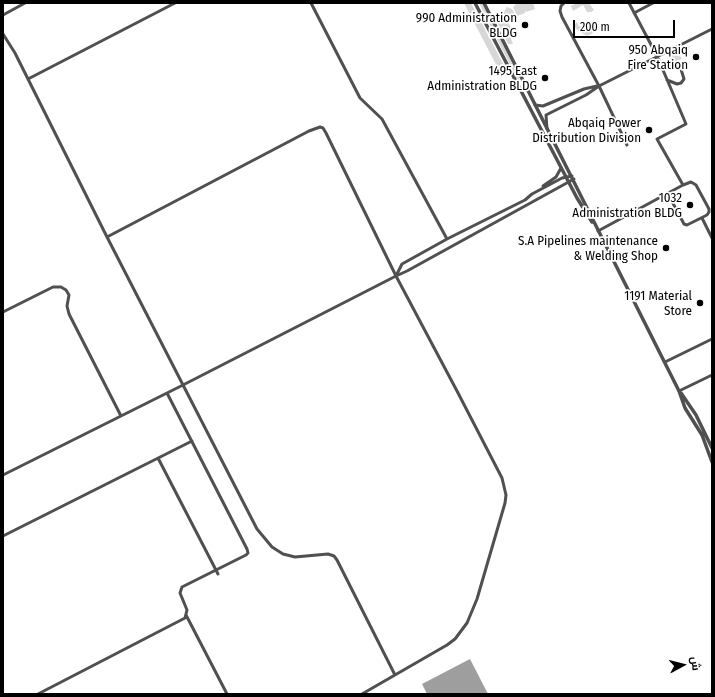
<!DOCTYPE html>
<meta charset="utf-8">
<style>
body{margin:0}
#map{position:relative;width:715px;height:697px;overflow:hidden;background:#fff;font-family:"Fira Sans Condensed",Cairo,sans-serif}
canvas{display:block}
.frame{position:absolute;inset:0;border:4px solid #000;pointer-events:none}
.north{position:absolute;left:663px;top:645px;width:40px;height:40px;-webkit-text-stroke:3px #fff;paint-order:stroke;rotate:83deg;font-size:11px;font-weight:700;line-height:16px;text-align:center;color:#000}
.north::after{content:'';display:block;margin:auto;width:14px;height:18px;background:#000;clip-path:polygon(50% 0,100% 100%,50% 72%,0 100%)}
.scale{position:absolute;left:573px;top:20px;width:102px;height:18px;box-sizing:border-box;border:2px solid #000;border-top:0;padding-left:5px;font-size:12px;line-height:14px;white-space:nowrap;color:#000;-webkit-text-stroke:3px #fff;paint-order:stroke}
</style>
<div id="map">
<canvas width="715" height="697"></canvas>
<div class="frame"></div>
<div class="north">ش</div>
<div class="scale">200 m</div>
</div>
<script>
const c = document.querySelector('canvas').getContext('2d');
c.lineJoin = 'round';
function fill(path, color) {
  c.fillStyle = color;
  c.fill(path, 'evenodd');
}
function poly(rows) {
  const path = new Path2D();
  for (const r of rows) {
    path.moveTo(r[0], r[1]);
    for (let i = 2; i < r.length; i += 2) path.lineTo(r[i], r[i + 1]);
  }
  return path;
}
function trace(path, color, width, dash) {
  c.strokeStyle = color;
  c.lineWidth = width;
  c.lineCap = dash ? 'butt' : 'round';
  c.setLineDash(dash || []);
  c.stroke(path);
}
function write(font, color, halo, rows, align = 'center') {
  c.font = font + ' "Fira Sans Condensed",sans-serif';
  c.lineWidth = 3.5;
  c.setLineDash([]);
  c.textBaseline = 'middle';
  c.strokeStyle = halo;
  c.fillStyle = color;
  for (const [text, x, y, turn = 0] of rows) {
    c.save();
    c.translate(x, y);
    c.rotate((+turn || 0) * Math.PI / 180);
    c.textAlign = isNaN(turn) ? turn : align;
    if (halo) c.strokeText(text, 0, 0);
    c.fillText(text, 0, 0);
    c.restore();
  }
}
fill(poly([
 [464,3,471,3,507,71,501,74],
 [479,3,483,3,520,80,518,81],
 [517,3,522,3,523,5,522,3,533,3,535,9,526,12,525,10,525,13,517,16,513,7],
 [577,3,589,3,594,10,591,12,587,12,583,5,573,11,571,6],
 [507,7,512,9,516,16,509,20,506,17,512,30,509,33,513,44,508,44,495,18,500,16,504,12,506,8],
 [577,22,579,26,581,27,587,25,593,33,587,36,580,32,573,26],
 [689,46,690,47,689,49,679,54,682,59,668,64,668,61,672,55]
]), '#d7d7d7');
fill(poly([
 [470,659,488,694,427,694,422,684]
]), '#9e9e9e');
trace(poly([
 [311,3,360,98,382,119,447,239],
 [564,3,561,6,560,11,562,17,599,86,627,145],
 [629,3,657,56,686,124,657,139,683,185],
 [634,13,653,3],
 [3,15,25,3],
 [3,34,15,53,107,237,257,529,272,547,283,554,295,557,328,554,334,556,337,560,395,675],
 [662,69,677,64,680,66,684,79,681,83,677,84,667,80],
 [28,79,175,3],
 [535,105,543,106,584,89,597,86],
 [547,129,546,115,586,95,599,86,712,29],
 [543,186,556,177,561,168],
 [702,218,712,238],
 [598,231,683,185,691,182,696,185,709,209,709,212,707,215,687,225,684,224,668,194],
 [107,237,309,131,320,127,323,128,326,133,396,276,457,391,502,478,506,495,505,503,477,599,467,623,455,639,447,645,362,694],
 [396,276,402,264,447,239,525,200,532,194,562,178,572,176],
 [3,312,53,287,61,287,66,290,69,295,67,306,69,314,121,416],
 [665,362,712,339],
 [679,391,712,375],
 [158,458,218,574],
 [3,475,183,385,396,276,407,271,574,179],
 [3,536,192,441],
 [186,615,227,694],
 [38,694,185,618,187,610,180,593,182,587,246,555,248,553,247,549,167,393]
]), '#505050', 3);
trace(poly([
 [475,3,577,198,592,222],
 [484,3,679,391,685,408,702,435,712,462],
 [681,393,696,415,712,448]
]), '#505050', 3.5);
for (const [x, y, r, color] of [
 [525,25,4,"#000"],
 [696,57,4,"#000"],
 [545,78,4,"#000"],
 [649,130,4,"#000"],
 [690,205,4,"#000"],
 [666,248,4,"#000"],
 [700,303,4,"#000"]
]) {
  const dot = new Path2D();
  dot.arc(x, y, r, 0, 2 * Math.PI);
  c.fillStyle = color;
  c.fill(dot);
  trace(dot, '#fff', 1.5);
}
write('13px', '#000', '#fff', [
 ["990 Administration",517,18],
 ["BLDG",517,33],
 ["950 Abqaiq",688,50],
 ["Fire Station",688,65],
 ["1495 East",537,71],
 ["Administration BLDG",537,86],
 ["Abqaiq Power",641,123],
 ["Distribution Division",641,138],
 ["1032",682,198],
 ["Administration BLDG",682,213],
 ["S.A Pipelines maintenance",658,241],
 ["& Welding Shop",658,256],
 ["1191 Material",692,296],
 ["Store",692,311]
], 'right');
</script>
